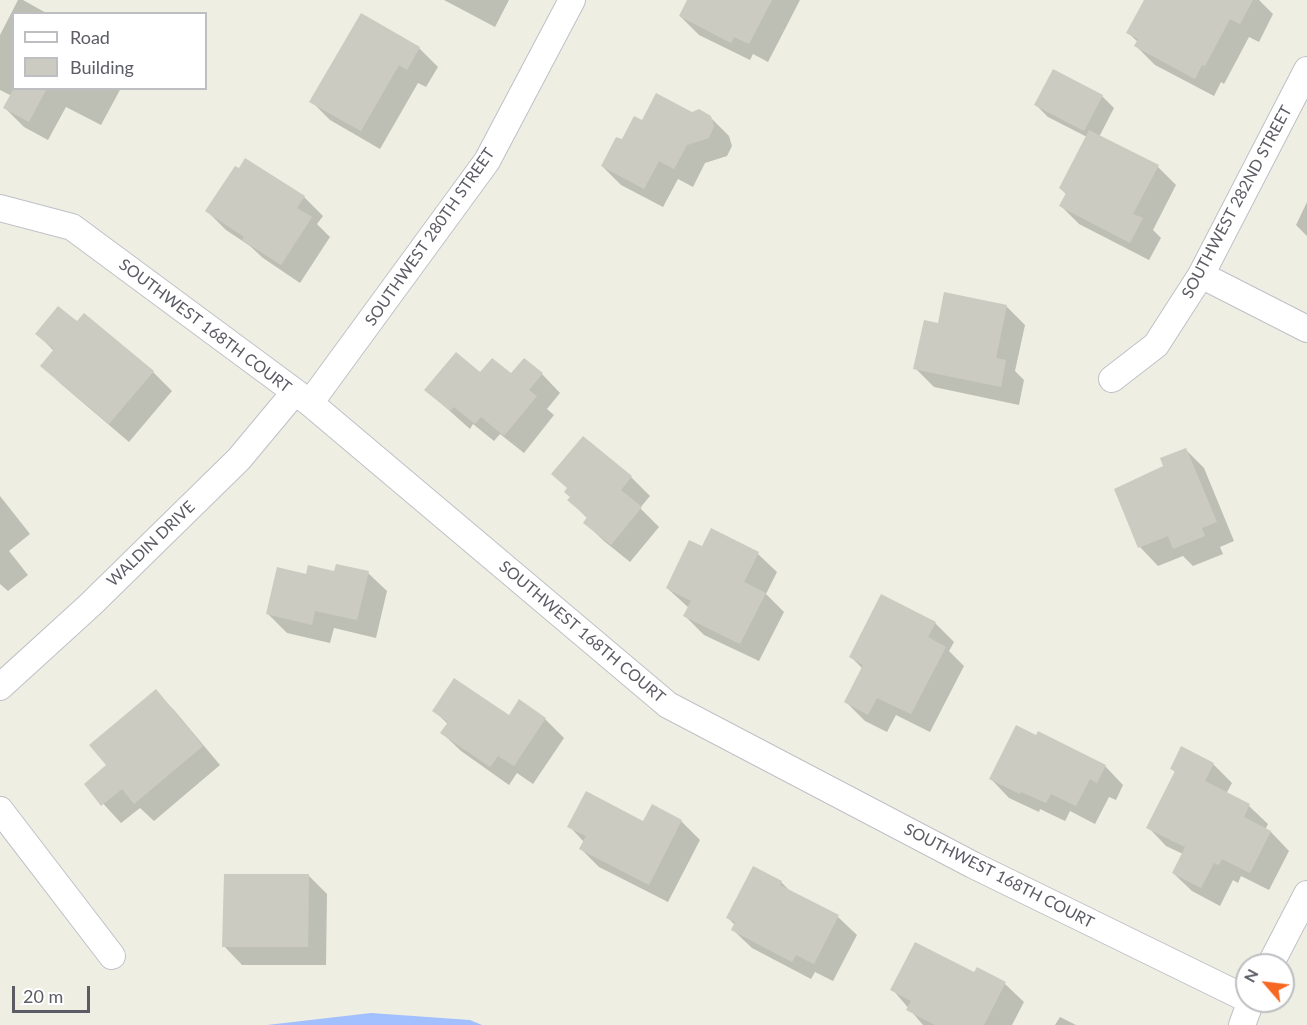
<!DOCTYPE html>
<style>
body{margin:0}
#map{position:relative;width:1307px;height:1025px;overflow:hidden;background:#eeefe2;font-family:Lato,sans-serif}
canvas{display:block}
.legend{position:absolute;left:12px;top:12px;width:195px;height:78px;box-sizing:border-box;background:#fff;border:2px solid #bdbec1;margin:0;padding:8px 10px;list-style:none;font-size:18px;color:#5b5c64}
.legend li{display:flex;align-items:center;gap:12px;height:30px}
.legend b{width:30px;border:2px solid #bdbec1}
.north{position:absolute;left:1235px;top:953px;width:60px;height:60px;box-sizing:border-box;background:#fff;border:2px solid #bdbec1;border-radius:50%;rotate:298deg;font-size:16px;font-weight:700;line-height:24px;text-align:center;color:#5b5c64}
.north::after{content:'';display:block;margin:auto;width:21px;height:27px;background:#f66721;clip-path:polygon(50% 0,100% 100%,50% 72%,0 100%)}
.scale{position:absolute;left:12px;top:986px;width:78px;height:27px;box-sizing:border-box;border:3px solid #5b5c64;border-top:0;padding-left:8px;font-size:18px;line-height:21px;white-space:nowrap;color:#5b5c64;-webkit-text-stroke:4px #fff;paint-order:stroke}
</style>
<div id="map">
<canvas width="1307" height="1025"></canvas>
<ul class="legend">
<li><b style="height:8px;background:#fff"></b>Road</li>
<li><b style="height:16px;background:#cccbc1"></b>Building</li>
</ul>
<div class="north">N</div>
<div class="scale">20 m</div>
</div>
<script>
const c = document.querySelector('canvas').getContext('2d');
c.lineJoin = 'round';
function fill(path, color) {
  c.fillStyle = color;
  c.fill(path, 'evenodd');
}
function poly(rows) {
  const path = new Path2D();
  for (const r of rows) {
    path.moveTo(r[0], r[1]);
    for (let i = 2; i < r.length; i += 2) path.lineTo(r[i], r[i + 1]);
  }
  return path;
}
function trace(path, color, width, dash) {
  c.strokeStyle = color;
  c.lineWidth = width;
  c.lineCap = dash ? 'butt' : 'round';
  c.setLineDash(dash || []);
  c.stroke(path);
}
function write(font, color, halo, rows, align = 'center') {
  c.font = font + ' Lato,sans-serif';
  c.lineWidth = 4.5;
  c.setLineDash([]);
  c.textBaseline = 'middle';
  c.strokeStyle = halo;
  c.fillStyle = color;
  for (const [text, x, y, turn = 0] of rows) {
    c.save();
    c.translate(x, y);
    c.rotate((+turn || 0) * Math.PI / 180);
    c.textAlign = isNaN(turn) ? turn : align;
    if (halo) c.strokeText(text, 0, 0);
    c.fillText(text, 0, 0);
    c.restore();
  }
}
fill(poly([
 [371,1013,470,1020,482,1025,267,1025]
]), '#a2bfff');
fill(poly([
 [18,0,23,0,48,14,14,14,14,88,121,88,101,125,66,107,48,140,24,127,5,108,12,96,0,90,0,35],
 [444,0,509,0,495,27],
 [688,0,800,0,768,62,753,54,750,60,699,35,680,16],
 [1146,0,1259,0,1273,14,1259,42,1249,37,1224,84,1221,82,1214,96,1155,65,1136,46,1138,42,1128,33],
 [419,48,438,67,426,87,418,83,380,149,330,120,311,101],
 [1102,96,1114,108,1099,137,1158,167,1176,185,1153,230,1161,238,1149,260,1079,224,1061,206,1067,195,1060,188,1087,137,1048,117,1036,105],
 [692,114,710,117,729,136,732,146,727,156,705,163,693,187,678,179,663,207,621,185,602,166,622,141,643,122],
 [304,197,323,216,317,224,330,237,300,283,263,258,250,246,226,230,207,211],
 [1307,202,1307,236,1296,225],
 [1006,306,1025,325,1015,371,1024,380,1019,405,934,387,915,368,939,325],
 [77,323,153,372,172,391,129,442,61,384,42,366,54,351,37,334],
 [480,374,542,374,560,393,547,409,554,415,524,453,500,434,494,441,473,424,470,429,426,390],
 [584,438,631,477,650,496,640,508,659,527,630,562,604,541,585,523,588,519,569,500,571,497],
 [1185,449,1204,468,1234,541,1220,547,1223,554,1193,566,1183,556,1158,566,1140,547,1165,467],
 [0,496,30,534,9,551,28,575,8,591,0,584],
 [702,548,758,554,777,572,766,594,784,612,759,661,704,635,685,616,689,608,667,588],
 [335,573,368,573,387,591,376,638,334,628,330,643,287,633,268,614,307,576],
 [935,623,954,642,949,651,964,666,930,732,896,715,887,732,865,721,846,702,863,669,851,657],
 [155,691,174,710,220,765,154,821,140,808,121,823,86,785,108,765],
 [519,702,545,719,564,738,533,784,517,773,509,785,461,751,442,733,448,724,434,711,509,717],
 [1213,764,1232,783,1226,794,1249,806,1268,824,1265,830,1271,832,1289,851,1269,890,1241,876,1238,883,1233,880,1220,906,1192,891,1173,873,1183,854,1166,846,1148,827,1176,773,1172,769],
 [1105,766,1123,785,1116,800,1109,797,1095,824,1070,811,1065,821,1040,809,1039,812,1009,798,991,779],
 [681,821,700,840,668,902,599,867,581,849,584,842,569,826],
 [309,876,327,894,326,965,242,965,224,946],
 [781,882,791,892,838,917,857,935,833,981,815,972,811,979,752,948,733,930,735,925,728,918],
 [975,974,1005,984,1024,1002,1012,1025,923,1025,892,989],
 [1060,1017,1076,1025,1055,1025]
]), '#0003');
fill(poly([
 [687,0,772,0,749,44,734,37,731,43,679,16],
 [1144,0,1253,0,1240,24,1230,19,1205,66,1202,65,1195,79,1134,46,1138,39,1126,33],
 [361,13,420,47,407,70,399,65,361,131,309,102],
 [1053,69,1103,95,1084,131,1034,105],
 [14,88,47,88,29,122,3,108],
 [656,93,692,112,699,109,711,116,714,126,709,138,687,145,674,169,659,161,644,189,601,166,616,137,622,139,634,116,642,120],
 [1089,130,1159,165,1133,214,1143,218,1130,243,1059,206,1066,193,1059,188],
 [245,158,305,196,297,208,312,217,281,265,242,240,244,237,205,211,235,166,239,168],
 [944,292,1007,305,996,358,1006,360,1001,387,913,369,924,320,938,323],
 [58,306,77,321,84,313,154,371,109,424,40,366,54,349,35,334],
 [456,352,480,372,492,358,511,373,524,358,543,373,529,390,537,396,504,436,481,417,475,424,454,407,450,411,424,390],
 [583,436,632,476,621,490,642,507,611,545,583,523,587,517,567,500,570,497,564,492,567,488,551,474],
 [1186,448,1217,522,1202,528,1205,536,1173,549,1168,536,1138,548,1114,489,1163,466,1160,458],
 [711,528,759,552,744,582,766,593,740,644,683,616,691,601,666,588,689,540,702,546],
 [336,564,369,571,357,620,315,611,312,625,266,614,277,567,306,574,308,565,334,571],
 [881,594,936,622,928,637,946,647,911,714,877,698,868,715,844,702,863,665,849,657],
 [454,678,509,715,519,699,546,718,514,766,498,756,490,767,440,733,448,722,432,711],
 [156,689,203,746,134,804,122,789,101,806,84,784,106,765,89,745],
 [1016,725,1036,735,1038,731,1106,765,1097,783,1090,779,1076,806,1051,794,1046,803,1021,792,1020,794,989,779],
 [1181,746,1214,763,1205,781,1250,804,1244,817,1271,831,1250,873,1222,859,1219,865,1214,863,1201,888,1172,873,1185,847,1146,828,1175,771,1170,769],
 [586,791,643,821,652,804,682,820,649,885,579,849,586,836,567,827],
 [753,866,782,881,780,885,839,915,814,964,796,955,792,962,731,930,735,922,726,918],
 [224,874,309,874,308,947,222,947],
 [915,942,974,972,977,967,1006,982,984,1025,935,1025,906,1010,911,1001,890,990]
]), '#cccbc1');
const minor = poly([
 [0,208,72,227,310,403,668,705,973,865,1247,999],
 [1201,275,1307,329],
 [1112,379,1156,345,1201,275,1307,70],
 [310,403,487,161,572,0],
 [0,687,90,605,239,459,294,393],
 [0,810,112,956],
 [1270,965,1307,894],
 [1242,1025,1251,1001]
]);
trace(minor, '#bfc0c7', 28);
trace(minor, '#fff', 26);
write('16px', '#5b5c64', '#fff', [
 ["SOUTHWEST 282ND STREET",1237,202,-62],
 ["SOUTHWEST 280TH STREET",430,237,-55],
 ["SOUTHWEST 168TH COURT",205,326,37],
 ["WALDIN DRIVE",151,544,-44],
 ["SOUTHWEST 168TH COURT",582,632,40],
 ["SOUTHWEST 168TH COURT",999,876,27]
]);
</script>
